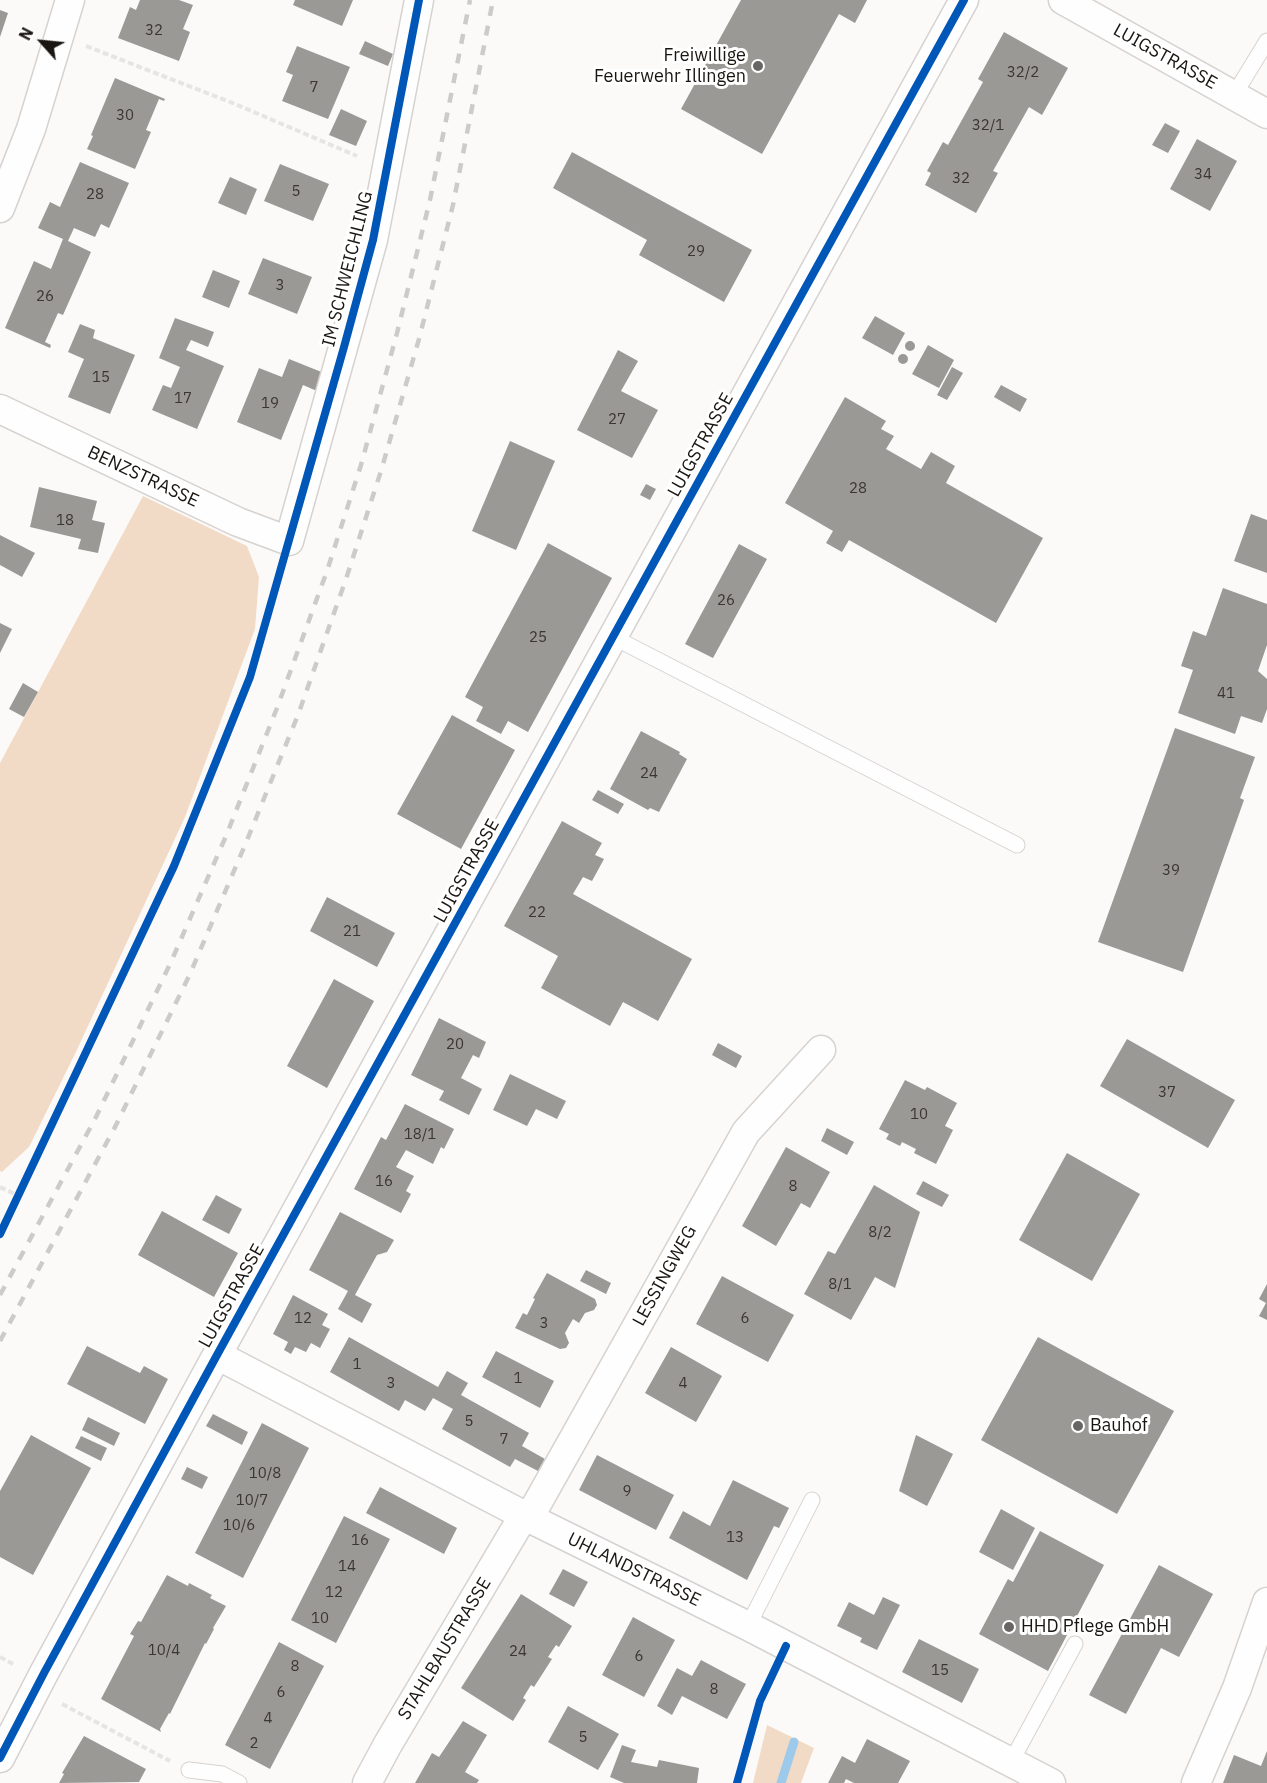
<!DOCTYPE html>
<style>
body{margin:0}
#map{position:relative;width:1267px;height:1783px;overflow:hidden;background:#fcfaf8;font-family:"IBM Plex Sans",sans-serif}
canvas{display:block}
.north{position:absolute;left:12px;top:12px;width:60px;height:60px;-webkit-text-stroke:4px #fff;paint-order:stroke;rotate:297deg;font-size:16px;font-weight:700;line-height:24px;text-align:center;color:#191512}
.north::after{content:'';display:block;margin:auto;width:21px;height:27px;background:#191512;clip-path:polygon(50% 0,100% 100%,50% 72%,0 100%)}
</style>
<div id="map">
<canvas width="1267" height="1783"></canvas>
<div class="north">N</div>
</div>
<script>
const c = document.querySelector('canvas').getContext('2d');
c.lineJoin = 'round';
function fill(path, color) {
  c.fillStyle = color;
  c.fill(path, 'evenodd');
}
function poly(rows) {
  const path = new Path2D();
  for (const r of rows) {
    if (r.length === 3) {
      path.moveTo(r[0] + r[2], r[1]);
      path.arc(r[0], r[1], r[2], 0, 2 * Math.PI);
      continue;
    }
    path.moveTo(r[0], r[1]);
    for (let i = 2; i < r.length; i += 2) path.lineTo(r[i], r[i + 1]);
  }
  return path;
}
function trace(path, color, width, dash) {
  c.strokeStyle = color;
  c.lineWidth = width;
  c.lineCap = dash ? 'butt' : 'round';
  c.setLineDash(dash || []);
  c.stroke(path);
}
function write(font, color, halo, rows, align = 'center') {
  c.font = font + ' "IBM Plex Sans",sans-serif';
  c.lineWidth = 6;
  c.setLineDash([]);
  c.textBaseline = 'middle';
  c.strokeStyle = halo;
  c.fillStyle = color;
  for (const [text, x, y, turn = 0] of rows) {
    c.save();
    c.translate(x, y);
    c.rotate((+turn || 0) * Math.PI / 180);
    c.textAlign = isNaN(turn) ? turn : align;
    if (halo) c.strokeText(text, 0, 0);
    c.fillText(text, 0, 0);
    c.restore();
  }
}
fill(poly([
 [143,496,247,546,259,577,255,629,185,817,75,1054,29,1147,2,1172,0,1171,0,763],
 [767,1725,814,1748,801,1783,753,1783]
]), '#f2dbc6');
trace(poly([
 [781,1783,794,1742]
]), '#9dcaeb', 9);
fill(poly([
 [140,0,179,0,193,5,183,29,190,32,179,61,118,38,130,7,136,10],
 [295,0,353,0,342,26,293,5],
 [741,0,867,0,855,23,839,14,762,154,681,109],
 [0,10,8,13,0,37],
 [1004,32,1068,68,1042,115,1029,107,993,171,998,173,976,213,925,185,931,173,927,171,943,142,948,145,983,82,978,79],
 [365,41,393,54,388,66,359,54],
 [297,46,350,67,328,119,282,101,293,75,286,72],
 [115,78,165,99,164,101,159,99,146,130,151,132,135,169,87,149,93,136,91,135],
 [341,109,367,121,356,146,329,135],
 [1165,123,1180,131,1168,153,1152,145],
 [1197,139,1237,161,1210,211,1170,189],
 [572,152,752,250,724,302,639,255,647,240,553,188],
 [80,162,129,183,109,228,101,224,95,237,74,228,68,241,91,252,63,315,58,313,45,342,51,345,50,348,5,328,34,261,51,269,63,239,38,228,50,202,60,207],
 [280,164,329,184,313,221,264,201],
 [230,177,257,189,246,215,218,203],
 [263,258,312,277,297,314,248,294],
 [213,270,240,281,229,308,202,297],
 [875,316,905,333,893,355,862,338],
 [175,318,214,332,208,347,191,340,186,350,224,366,197,429,152,410,163,385,171,388,180,367,159,358],
 [80,324,95,330,93,338,135,355,110,414,68,397,84,359,68,352],
 [910,346,5],
 [928,345,954,360,939,388,912,374],
 [618,350,638,361,621,391,658,410,632,458,577,430],
 [903,359,5],
 [289,359,324,373,317,391,303,385,281,440,237,422,259,368,282,377],
 [952,367,963,373,947,400,937,395],
 [1001,385,1027,399,1020,412,994,397],
 [845,397,886,421,881,429,894,436,886,449,921,469,931,452,955,466,946,483,1043,538,996,623,849,540,842,552,826,543,833,531,785,503],
 [510,441,555,461,516,550,472,531],
 [646,484,656,489,650,500,640,495],
 [39,487,97,501,92,520,105,523,98,553,78,549,81,539,30,527],
 [1251,514,1267,520,1267,573,1234,561],
 [0,535,35,553,22,577,0,565],
 [548,543,612,578,528,732,508,721,501,734,476,721,483,707,465,697],
 [739,544,767,559,713,658,685,644],
 [1223,588,1267,604,1267,645,1258,671,1267,679,1267,709,1262,723,1241,716,1235,734,1178,713,1193,670,1181,666,1193,631,1206,636],
 [0,623,12,629,0,653],
 [23,683,38,692,24,717,9,709],
 [452,715,515,750,461,849,397,814],
 [1175,728,1255,757,1240,798,1244,800,1183,972,1098,942],
 [641,731,680,752,679,754,687,759,659,812,650,808,648,810,610,789],
 [598,790,624,804,618,814,592,800],
 [562,821,602,843,595,855,604,859,592,881,583,877,573,894,692,959,658,1021,623,1002,610,1026,541,988,558,956,504,926],
 [327,897,395,933,377,967,310,931],
 [334,979,374,1001,327,1088,287,1066],
 [439,1018,486,1042,479,1058,473,1055,461,1078,482,1089,469,1115,439,1100,444,1091,411,1075],
 [1127,1039,1235,1100,1208,1148,1100,1086],
 [718,1043,742,1056,736,1068,712,1055],
 [510,1074,566,1101,557,1119,536,1109,527,1126,493,1110],
 [905,1080,925,1090,927,1087,957,1103,945,1126,953,1130,936,1164,914,1153,916,1149,902,1142,900,1146,886,1139,889,1134,879,1129],
 [405,1104,454,1129,444,1149,441,1147,433,1164,406,1150,396,1167,414,1176,406,1191,411,1194,401,1213,354,1189,381,1137,386,1140],
 [827,1128,854,1142,847,1155,821,1141],
 [786,1147,830,1172,810,1208,801,1203,776,1246,742,1226],
 [1067,1153,1140,1194,1092,1281,1019,1240],
 [923,1181,949,1195,942,1207,916,1194],
 [874,1185,920,1212,895,1288,875,1277,851,1320,804,1294,828,1251,835,1254],
 [216,1195,242,1209,229,1234,202,1220],
 [162,1211,238,1253,214,1297,138,1255],
 [340,1212,394,1240,387,1252,377,1255,355,1295,372,1304,362,1323,338,1309,348,1291,309,1270],
 [586,1270,611,1283,606,1294,580,1281],
 [547,1273,595,1299,597,1305,594,1310,585,1313,579,1323,573,1319,565,1333,569,1343,566,1348,560,1349,515,1328,523,1313,527,1315,535,1299,533,1298],
 [722,1276,794,1315,768,1362,696,1324],
 [1267,1284,1267,1320,1259,1316,1266,1303,1259,1299],
 [293,1295,328,1314,322,1325,330,1329,320,1348,311,1343,306,1352,295,1347,291,1354,284,1350,288,1342,273,1334],
 [349,1337,438,1387,447,1371,468,1383,461,1395,529,1433,522,1446,545,1459,538,1471,515,1459,510,1467,442,1429,453,1409,433,1398,425,1411,405,1400,399,1411,330,1372],
 [1038,1337,1174,1411,1117,1514,981,1440],
 [87,1346,140,1373,144,1366,168,1379,145,1424,67,1384],
 [671,1347,722,1376,696,1422,645,1393],
 [496,1351,554,1381,540,1408,482,1377],
 [213,1414,248,1432,242,1445,206,1426],
 [88,1417,120,1433,114,1446,82,1430],
 [262,1423,309,1448,243,1578,195,1553],
 [31,1435,91,1468,33,1575,0,1557,0,1491],
 [916,1435,953,1454,927,1506,899,1491],
 [81,1436,107,1448,101,1461,75,1448],
 [597,1455,674,1495,656,1530,579,1490],
 [187,1467,208,1477,202,1489,181,1479],
 [733,1480,789,1508,779,1528,774,1526,747,1580,669,1538,683,1511,710,1526],
 [380,1487,457,1528,444,1554,366,1513],
 [1001,1509,1035,1528,1013,1570,979,1552],
 [344,1516,390,1539,336,1643,291,1620],
 [1040,1531,1104,1565,1048,1671,979,1634,1008,1579,1013,1582],
 [1159,1565,1213,1594,1179,1657,1161,1648,1126,1714,1089,1695],
 [563,1569,588,1582,574,1607,549,1594],
 [167,1575,188,1586,189,1583,212,1595,210,1598,226,1606,213,1628,214,1629,206,1644,205,1643,170,1714,169,1713,160,1729,161,1732,101,1699,134,1636,130,1634,138,1621,141,1622],
 [521,1594,572,1626,559,1647,556,1645,548,1657,552,1659,534,1687,531,1685,523,1698,526,1700,513,1721,461,1688],
 [883,1597,900,1605,877,1650,860,1642,862,1638,837,1626,849,1602,874,1615],
 [633,1617,675,1640,644,1697,602,1675],
 [919,1639,979,1669,962,1703,902,1672],
 [279,1642,324,1666,270,1769,225,1745],
 [701,1660,746,1684,727,1719,682,1696,672,1715,657,1706,677,1668,692,1676],
 [568,1706,619,1734,598,1770,548,1742],
 [463,1721,487,1735,465,1772,479,1780,477,1783,415,1783,432,1753,439,1757],
 [84,1736,146,1769,139,1782,59,1783,64,1774,62,1773],
 [867,1739,910,1761,898,1783,854,1783,846,1779,844,1783,828,1783,842,1756,855,1763],
 [622,1745,636,1750,631,1762,657,1767,659,1760,699,1768,697,1783,624,1783,610,1777],
 [1267,1751,1267,1783,1223,1783,1234,1755,1261,1766]
]), '#9b9996');
const lane = poly([
 [1234,95,1267,41],
 [613,637,1017,845],
 [748,1626,812,1500],
 [1011,1762,1075,1644],
 [189,1770,222,1774,239,1783]
]);
const street = poly([
 [1063,0,1267,114],
 [0,208,31,129,70,0],
 [0,409,238,522,289,541,373,240,419,0],
 [217,1355,529,1518,748,1626,1051,1783],
 [529,1518,746,1132,821,1050],
 [0,1758,44,1673,217,1355,964,0],
 [367,1783,388,1744,524,1515],
 [1196,1783,1237,1688,1267,1602]
]);
trace(lane, '#d6d2d0', 17);
trace(street, '#d6d2d0', 31);
trace(poly([
 [86,46,235,104,357,156],
 [0,1187,19,1196],
 [0,1657,15,1665],
 [62,1704,170,1761]
]), '#e6e5e4', 4, [6, 3]);
trace(lane, '#fffefe', 15);
trace(street, '#fffefe', 28);
trace(poly([
 [0,1295,96,1117,171,962,226,836,277,708,327,571,361,465,397,333,430,200,470,0],
 [0,1341,115,1127,190,974,245,845,298,715,346,579,381,471,419,339,453,205,493,0]
]), '#cccbcb', 4.5, [10, 10]);
trace(poly([
 [0,1234,174,866,250,677,344,347,373,240,419,0],
 [0,1758,44,1673,217,1355,964,0],
 [737,1783,760,1701,786,1646]
]), '#0057b8', 8);
for (const [x, y, r, color] of [
 [758,66,6,"#686562"],
 [1078,1426,6,"#686562"],
 [1009,1627,6,"#686562"]
]) {
  const dot = new Path2D();
  dot.arc(x, y, r, 0, 2 * Math.PI);
  c.fillStyle = color;
  c.fill(dot);
  trace(dot, '#fff', 2);
}
write('15px', '#3a3633', null, [
 ["32",154,31],
 ["32/2",1023,73],
 ["7",314,88],
 ["30",125,116],
 ["32/1",988,126],
 ["34",1203,175],
 ["32",961,179],
 ["5",296,192],
 ["28",95,195],
 ["29",696,252],
 ["3",280,286],
 ["26",45,297],
 ["15",101,378],
 ["17",183,399],
 ["19",270,404],
 ["27",617,420],
 ["28",858,489],
 ["18",65,521],
 ["26",726,601],
 ["25",538,638],
 ["41",1226,694],
 ["24",649,774],
 ["39",1171,871],
 ["22",537,913],
 ["21",352,932],
 ["20",455,1045],
 ["37",1167,1093],
 ["10",919,1115],
 ["18/1",420,1135],
 ["16",384,1182],
 ["8",793,1187],
 ["8/2",880,1233],
 ["8/1",840,1285],
 ["12",303,1319],
 ["6",745,1319],
 ["3",544,1324],
 ["1",357,1365],
 ["1",518,1379],
 ["3",391,1384],
 ["4",683,1384],
 ["5",469,1422],
 ["7",504,1440],
 ["10/8",265,1474],
 ["9",627,1492],
 ["10/7",252,1501],
 ["10/6",239,1526],
 ["13",735,1538],
 ["16",360,1541],
 ["14",347,1567],
 ["12",334,1593],
 ["10",320,1619],
 ["10/4",164,1651],
 ["24",518,1652],
 ["6",639,1657],
 ["8",295,1667],
 ["15",940,1671],
 ["8",714,1690],
 ["6",281,1693],
 ["4",268,1719],
 ["5",583,1738],
 ["2",254,1744]
]);
write('18px', '#191512', '#fff', [
 ["Freiwillige",746,56,"right"],
 ["Feuerwehr Illingen",746,77,"right"],
 ["Bauhof",1090,1426],
 ["HHD Pflege GmbH",1021,1627]
], 'left');
write('18px', '#191512', '#fff', [
 ["LUIGSTRASSE",1165,57,29],
 ["IM SCHWEICHLING",348,269,-76],
 ["LUIGSTRASSE",701,445,-61],
 ["BENZSTRASSE",143,477,25],
 ["LUIGSTRASSE",467,871,-61],
 ["LESSINGWEG",665,1276,-61],
 ["LUIGSTRASSE",232,1296,-61],
 ["UHLANDSTRASSE",634,1570,26],
 ["STAHLBAUSTRASSE",445,1649,-59]
]);
</script>
